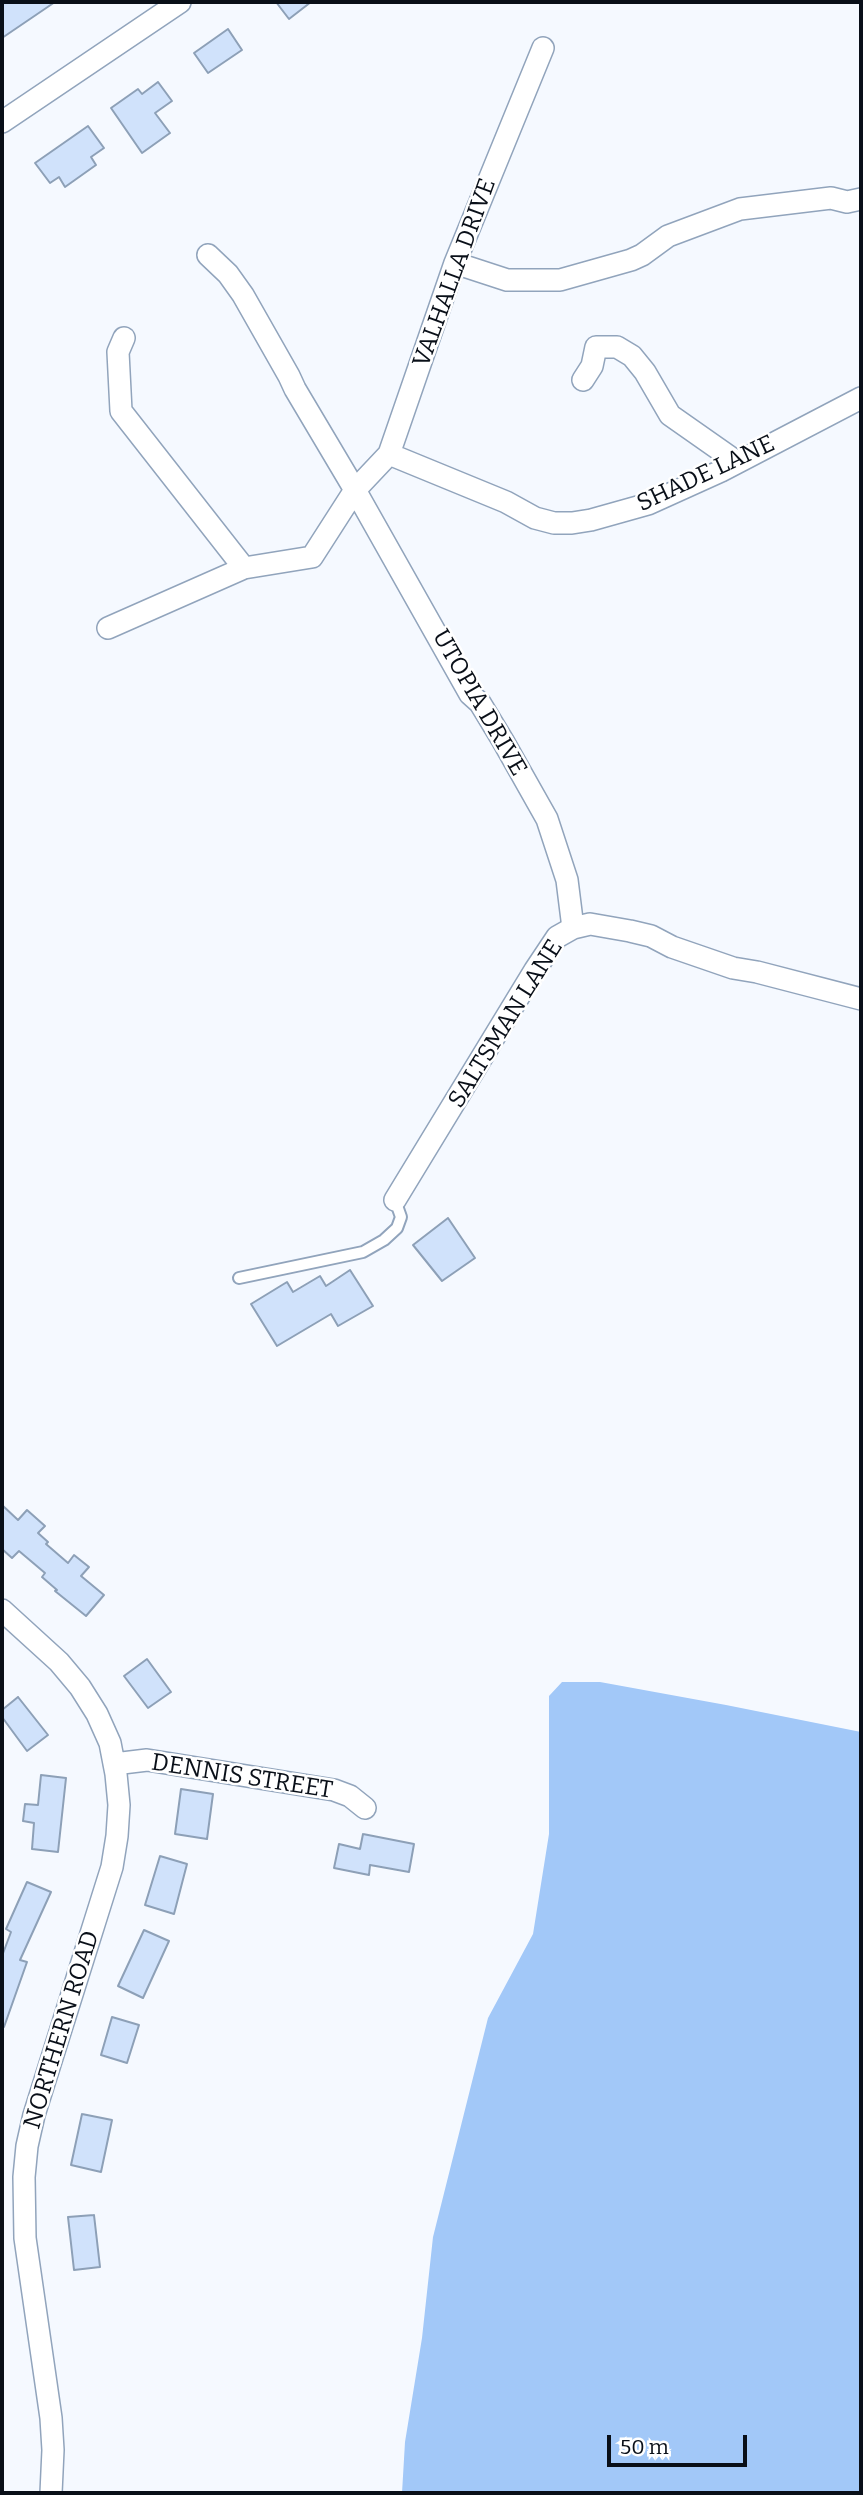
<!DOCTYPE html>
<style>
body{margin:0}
#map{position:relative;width:863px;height:2495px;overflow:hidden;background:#f5f9ff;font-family:Bitter,serif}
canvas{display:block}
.frame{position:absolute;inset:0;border:4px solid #090f18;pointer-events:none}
.scale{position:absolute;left:607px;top:2435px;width:140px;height:32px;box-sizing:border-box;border:4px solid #090f18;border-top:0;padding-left:9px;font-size:21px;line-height:24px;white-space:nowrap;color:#090f18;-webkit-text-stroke:5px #fff;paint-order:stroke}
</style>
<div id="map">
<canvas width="863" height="2495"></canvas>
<div class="frame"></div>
<div class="scale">50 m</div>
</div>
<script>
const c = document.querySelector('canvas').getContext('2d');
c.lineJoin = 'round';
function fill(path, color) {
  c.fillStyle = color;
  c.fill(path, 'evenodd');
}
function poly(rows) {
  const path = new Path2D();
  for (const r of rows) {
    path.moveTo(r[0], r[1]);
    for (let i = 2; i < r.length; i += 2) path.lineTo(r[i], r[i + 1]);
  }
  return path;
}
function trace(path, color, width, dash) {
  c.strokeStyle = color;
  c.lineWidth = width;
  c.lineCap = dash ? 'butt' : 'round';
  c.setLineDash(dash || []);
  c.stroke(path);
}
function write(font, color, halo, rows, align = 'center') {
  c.font = font + ' Bitter,serif';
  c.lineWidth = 5;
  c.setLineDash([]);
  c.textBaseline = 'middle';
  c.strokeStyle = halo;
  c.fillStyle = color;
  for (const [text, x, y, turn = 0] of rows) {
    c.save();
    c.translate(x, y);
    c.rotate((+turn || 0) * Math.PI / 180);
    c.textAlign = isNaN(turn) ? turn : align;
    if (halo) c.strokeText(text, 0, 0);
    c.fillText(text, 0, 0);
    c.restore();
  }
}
fill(poly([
 [562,1682,600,1682,726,1705,861,1732,861,2493,402,2493,405,2442,422,2338,433,2237,488,2018,533,1934,549,1834,549,1696]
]), '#a2c8f8');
const building = poly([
 [2,2,55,2,2,38,2,2],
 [276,2,311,2,289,19,276,2],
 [228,29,242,50,208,73,194,53,228,29],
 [158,82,172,101,155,113,170,133,142,153,111,108,138,89,142,94,158,82],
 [88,126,104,148,91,157,96,165,65,187,59,177,50,183,35,163,88,126],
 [448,1218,475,1258,442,1281,413,1245,448,1218],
 [350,1270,373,1306,338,1326,331,1314,277,1346,251,1304,287,1282,293,1292,320,1276,326,1286,350,1270],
 [2,1505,18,1520,27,1510,45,1526,38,1533,48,1542,46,1544,68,1563,74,1555,89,1567,81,1576,104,1595,86,1616,55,1591,57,1590,42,1577,45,1573,19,1551,12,1558,2,1549,2,1505],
 [147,1659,171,1692,148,1708,124,1676,147,1659],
 [18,1697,48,1735,27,1751,2,1717,2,1710,18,1697],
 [41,1775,66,1778,58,1852,32,1849,34,1823,23,1821,25,1804,38,1805,41,1775],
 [181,1789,213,1794,207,1839,175,1834,181,1789],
 [363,1834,414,1844,409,1872,370,1865,369,1875,334,1868,339,1844,360,1849,363,1834],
 [160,1856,187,1864,174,1914,145,1905,160,1856],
 [27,1882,51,1892,20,1960,27,1962,4,2027,2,2027,2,1956,11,1932,6,1929,27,1882],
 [144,1930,169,1941,143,1998,118,1986,144,1930],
 [112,2017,139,2025,127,2063,101,2055,112,2017],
 [82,2114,112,2120,101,2172,71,2165,82,2114],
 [94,2215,100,2267,74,2270,68,2217,94,2215]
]);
fill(building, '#d0e2fb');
trace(building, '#8da0b7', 2);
const service = poly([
 [239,1278,363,1252,384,1240,397,1228,401,1217,395,1200]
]);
const minor = poly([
 [543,48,455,263,389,454,355,490,470,694,480,703,503,741,547,819,567,880,573,928],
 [2,122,180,2],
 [455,263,507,280,560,280,631,260,642,255,668,236,740,209,831,198,847,202,861,199],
 [124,338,118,352,121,411,244,568,312,557,355,490,295,389,289,376,243,295,228,274,208,255],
 [583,380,592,366,596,347,617,347,632,356,645,372,670,415,737,462],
 [389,454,506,502,535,518,554,523,572,523,591,520,648,504,721,471,861,398],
 [108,628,244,568],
 [395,1200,535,970,557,937,573,928,590,924,630,931,651,936,672,947,733,968,757,972,861,999],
 [2,1610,59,1662,80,1687,97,1714,110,1743,116,1774,119,1805,117,1836,112,1867,34,2115,27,2146,24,2177,25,2238,51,2418,53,2450,51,2493],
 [114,1764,147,1760,334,1790,350,1796,365,1808]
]);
trace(service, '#91a4bc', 14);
trace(minor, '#91a4bc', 24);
trace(service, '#fff', 10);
trace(minor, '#fff', 21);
write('24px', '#090f18', '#fff', [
 ["VALHALLA DRIVE",455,273,-70],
 ["SHADE LANE",706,474,-25],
 ["UTOPIA DRIVE",479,703,60],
 ["SALTSMAN LANE",506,1024,-58],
 ["DENNIS STREET",242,1777,9],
 ["NORTHERN ROAD",62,2030,-73]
]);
</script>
